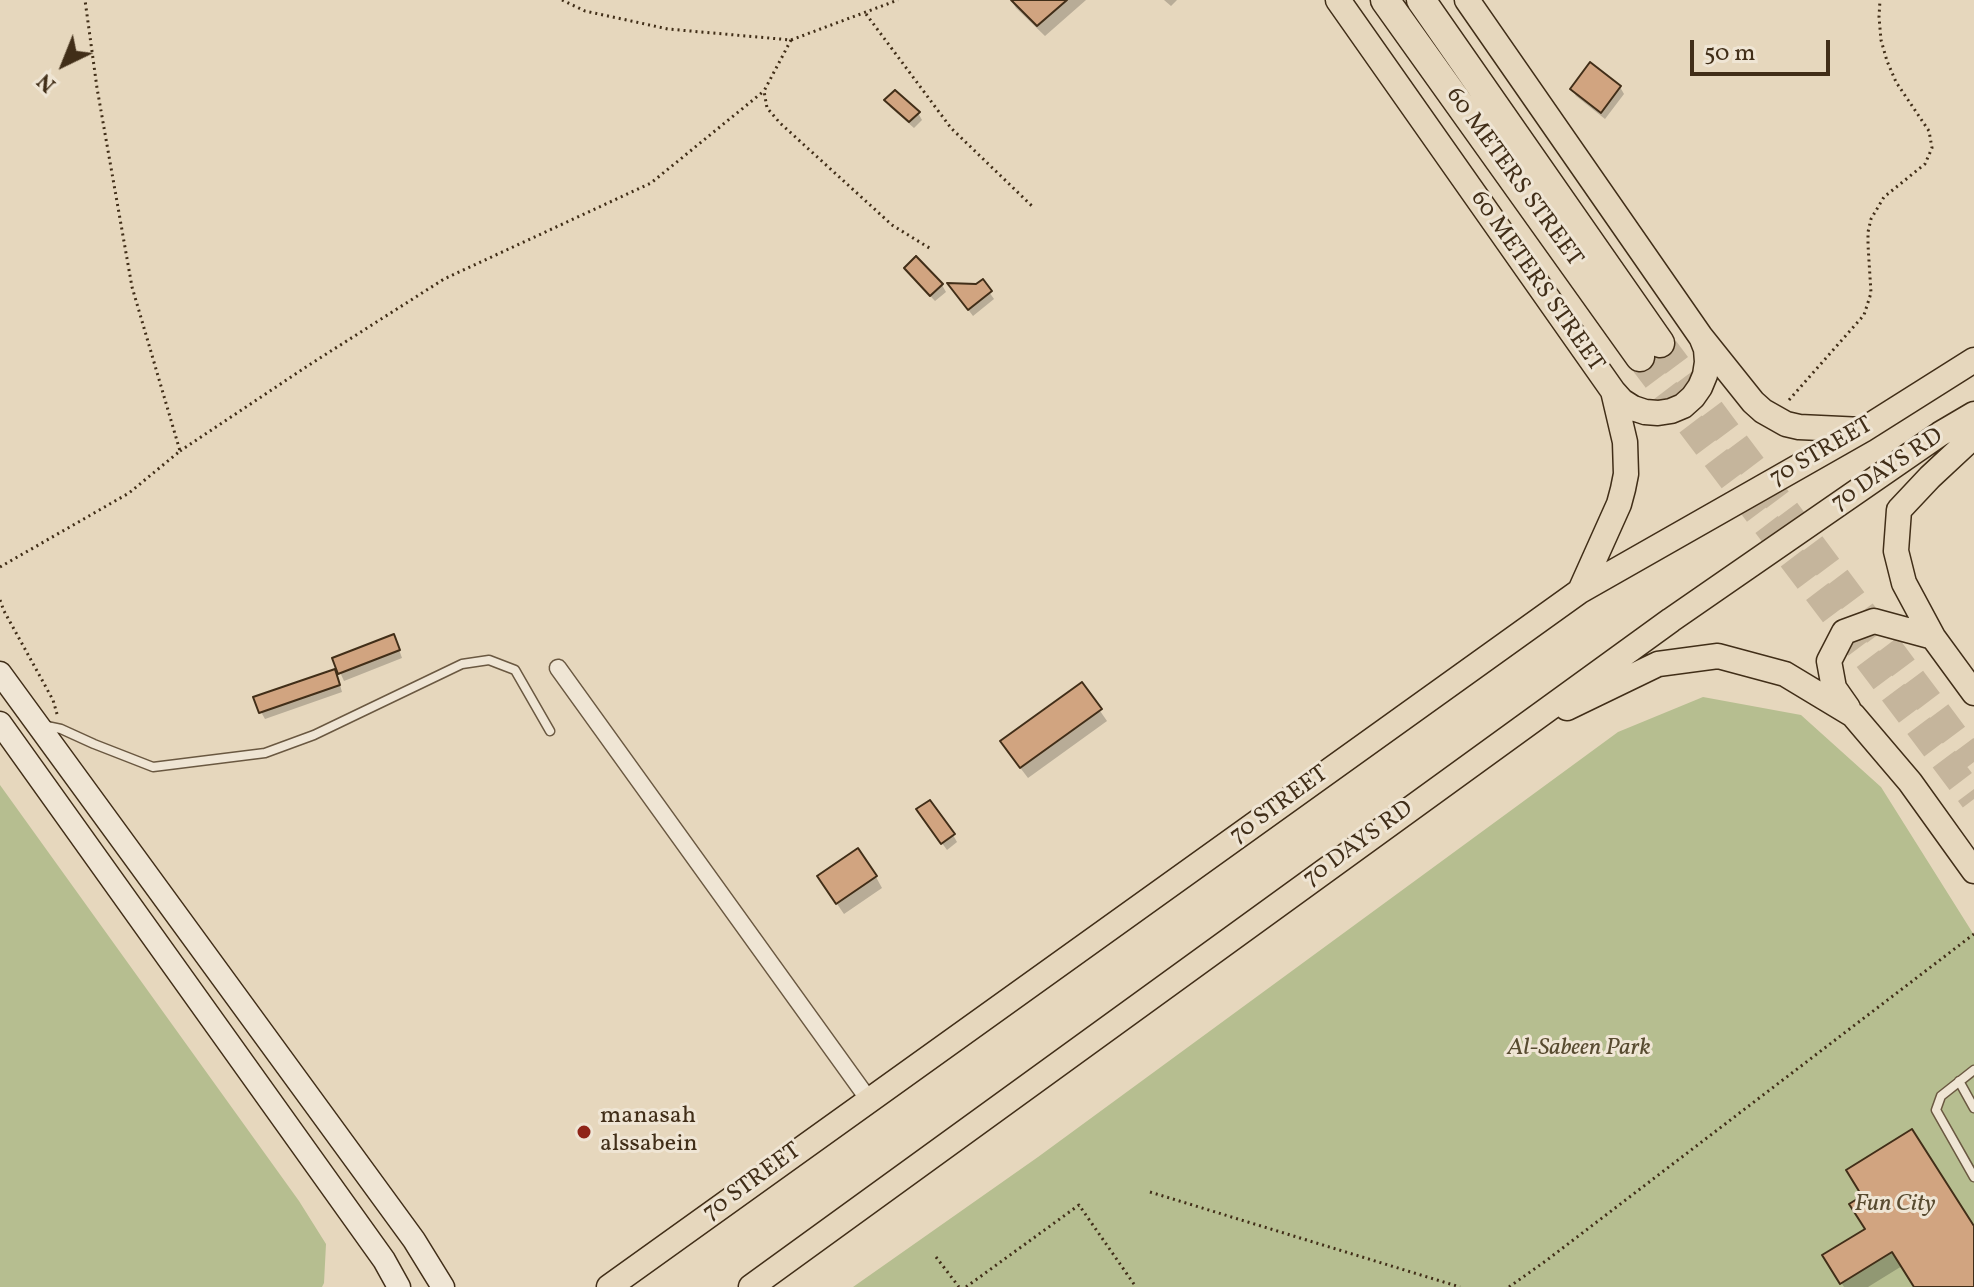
<!DOCTYPE html>
<style>
body{margin:0}
#map{position:relative;width:1974px;height:1287px;overflow:hidden;background:#e6d7bd;font-family:Vollkorn,serif}
canvas{display:block}
.north{position:absolute;left:24px;top:24px;width:80px;height:80px;-webkit-text-stroke:6px #efe5d4;paint-order:stroke;rotate:223deg;font-size:22px;font-weight:700;line-height:32px;text-align:center;color:#412e18}
.north::after{content:'';display:block;margin:auto;width:28px;height:36px;background:#412e18;clip-path:polygon(50% 0,100% 100%,50% 72%,0 100%)}
.scale{position:absolute;left:1690px;top:40px;width:140px;height:36px;box-sizing:border-box;border:4px solid #412e18;border-top:0;padding-left:10px;font-size:24px;line-height:28px;white-space:nowrap;color:#412e18;-webkit-text-stroke:6px #efe5d4;paint-order:stroke}
</style>
<div id="map">
<canvas width="1974" height="1287"></canvas>
<div class="north">N</div>
<div class="scale">50 m</div>
</div>
<script>
const c = document.querySelector('canvas').getContext('2d');
c.lineJoin = 'round';
function fill(path, color) {
  c.fillStyle = color;
  c.fill(path, 'evenodd');
}
function poly(rows) {
  const path = new Path2D();
  for (const r of rows) {
    path.moveTo(r[0], r[1]);
    for (let i = 2; i < r.length; i += 2) path.lineTo(r[i], r[i + 1]);
  }
  return path;
}
function trace(path, color, width, dash) {
  c.strokeStyle = color;
  c.lineWidth = width;
  c.lineCap = dash ? 'butt' : 'round';
  c.setLineDash(dash || []);
  c.stroke(path);
}
function write(font, color, halo, rows, align = 'center') {
  c.font = font + ' Vollkorn,serif';
  c.lineWidth = 6;
  c.setLineDash([]);
  c.textBaseline = 'middle';
  c.strokeStyle = halo;
  c.fillStyle = color;
  for (const [text, x, y, turn = 0] of rows) {
    c.save();
    c.translate(x, y);
    c.rotate((+turn || 0) * Math.PI / 180);
    c.textAlign = isNaN(turn) ? turn : align;
    if (halo) c.strokeText(text, 0, 0);
    c.fillText(text, 0, 0);
    c.restore();
  }
}
fill(poly([
 [1703,697,1801,715,1881,787,1974,935,1974,1287,853,1287,1038,1157,1618,732],
 [0,785,299,1201,326,1244,324,1283,322,1287,0,1287]
]), '#b6be90');
fill(poly([
 [1011,0,1086,0,1045,36,1016,8],
 [1164,0,1177,0,1171,6],
 [1620,87,1624,94,1605,119,1576,96,1572,89],
 [886,100,918,113,922,120,914,128,890,107],
 [907,269,942,285,946,292,935,301,911,276],
 [982,282,994,299,973,316,954,291,977,286],
 [397,644,402,658,344,681,334,659],
 [338,678,342,692,265,719,261,712],
 [1082,685,1107,721,1028,778,1009,753],
 [923,817,953,835,957,842,947,850],
 [876,877,882,888,844,914,826,888],
 [1974,1230,1974,1287,1916,1287,1902,1266,1868,1287,1844,1287,1825,1256]
]), '#0003');
const building = poly([
 [1011,0,1067,0,1037,26,1011,0],
 [1590,62,1621,86,1601,113,1570,89,1590,62],
 [895,90,920,112,909,122,884,100,895,90],
 [916,256,943,284,930,296,904,268,916,256],
 [983,279,992,291,968,310,947,283,976,284,983,279],
 [394,634,400,650,338,674,332,658,394,634],
 [335,669,340,685,259,713,253,697,335,669],
 [1082,682,1102,709,1020,768,1000,741,1082,682],
 [930,800,955,834,941,844,916,809,930,800],
 [858,848,877,876,836,904,817,876,858,848],
 [1912,1129,1974,1226,1974,1287,1914,1287,1892,1252,1840,1284,1822,1255,1865,1229,1849,1204,1862,1196,1846,1170,1912,1129]
]);
fill(building, '#d1a480');
trace(building, '#412e18', 2);
trace(poly([
 [1660,343,1974,762],
 [1640,357,1974,799]
]), '#c5b59c', 28, [28, 14]);
const lane = poly([
 [42,725,61,729,94,744,153,767,265,753,314,735,462,664,489,660,515,670,550,731],
 [1974,1070,1941,1096,1936,1110,1974,1177],
 [1959,1081,1974,1108]
]);
const street = poly([
 [558,668,869,1100]
]);
const secondary = poly([
 [0,673,414,1240,443,1287],
 [0,723,384,1260,399,1287]
]);
const primary = poly([
 [1338,0,1613,391,1625,442,1626,474,1623,489,1619,504,1580,591],
 [1467,0,1701,337,1753,402,1763,411,1786,424,1799,427,1863,430],
 [1613,391,1622,401,1633,408,1645,412,1658,413,1671,411,1683,406,1693,397,1700,387,1705,375,1707,362,1706,349,1702,339],
 [1974,436,1930,477,1899,510,1896,551,1904,583,1933,637,1974,693],
 [1567,708,1658,664,1718,656,1785,674,1853,715,1910,782,1974,871],
 [1848,708,1834,688,1829,661,1844,632,1874,621,1933,637],
 [609,1287,1580,591,1863,430,1974,360],
 [751,1287,1671,620,1940,434,1974,414]
]);
const highway = poly([
 [1385,0,1640,357],
 [1421,0,1660,343]
]);
trace(lane, '#6a5841', 11);
trace(street, '#6a5841', 19);
trace(secondary, '#412e18', 25);
trace(primary, '#412e18', 27);
trace(highway, '#412e18', 31);
trace(poly([
 [562,0,585,11,668,29,791,40,898,0],
 [866,14,951,128,1033,207],
 [791,40,764,91,767,108,780,123,892,225,931,249],
 [1789,400,1864,315,1871,293,1868,245,1868,232,1871,219,1884,197,1925,164,1932,148,1929,131,1896,82,1887,61,1881,40,1879,17,1880,0],
 [180,451,309,365,444,279,651,183,764,91],
 [0,567,129,493,180,451,132,287,97,88,85,0],
 [0,600,4,611,53,700,57,714],
 [1150,1192,1460,1287],
 [936,1257,959,1287],
 [966,1287,1079,1205,1136,1287],
 [1509,1287,1547,1260,1974,934]
]), '#412e18', 3, [2, 4]);
trace(lane, '#efe5d4', 8);
trace(street, '#efe5d4', 16);
trace(secondary, '#efe5d4', 22);
trace(primary, '#e6d7bd', 24);
trace(highway, '#e6d7bd', 28);
for (const [x, y, r, color] of [
 [584,1132,8,"#8f2418"]
]) {
  const dot = new Path2D();
  dot.arc(x, y, r, 0, 2 * Math.PI);
  c.fillStyle = color;
  c.fill(dot);
  trace(dot, '#efe5d4', 3);
}
write('24px', '#412e18', '#efe5d4', [
 ["60 METERS STREET",1513,178,54],
 ["60 METERS STREET",1536,282,55],
 ["70 STREET",1822,453,-30],
 ["70 DAYS RD",1888,471,-34],
 ["70 STREET",1280,806,-36],
 ["70 DAYS RD",1359,845,-36],
 ["70 STREET",753,1183,-36]
]);
write('italic 24px', '#584b30', '#efe5d4', [
 ["Al-Sabeen Park",1579,1050],
 ["Fun City",1895,1206]
]);
write('24px', '#412e18', '#efe5d4', [
 ["manasah",600,1118],
 ["alssabein",600,1146]
], 'left');
</script>
